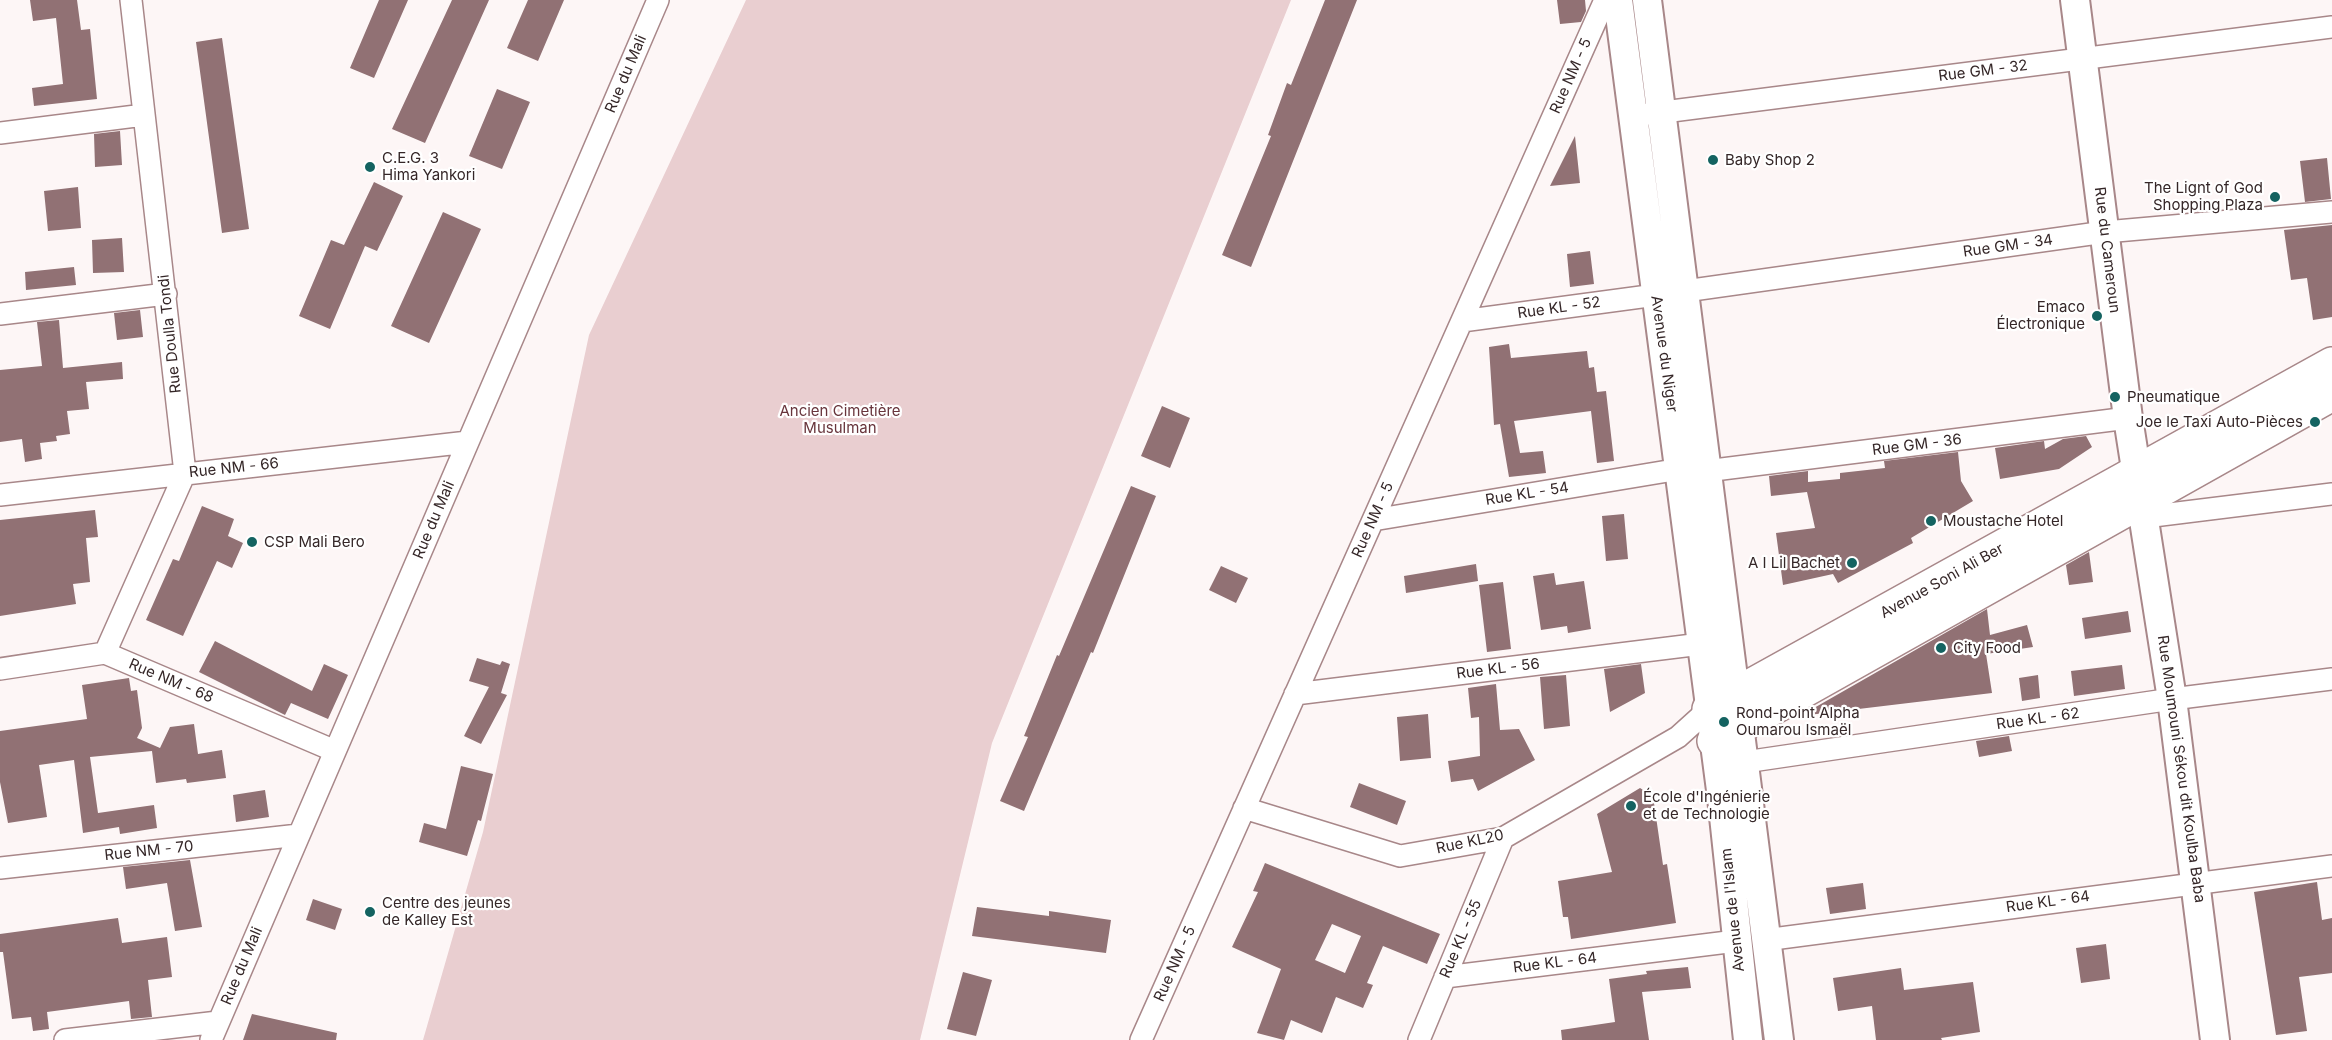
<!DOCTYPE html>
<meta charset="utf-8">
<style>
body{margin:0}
canvas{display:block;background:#fdf6f6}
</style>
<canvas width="2332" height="1040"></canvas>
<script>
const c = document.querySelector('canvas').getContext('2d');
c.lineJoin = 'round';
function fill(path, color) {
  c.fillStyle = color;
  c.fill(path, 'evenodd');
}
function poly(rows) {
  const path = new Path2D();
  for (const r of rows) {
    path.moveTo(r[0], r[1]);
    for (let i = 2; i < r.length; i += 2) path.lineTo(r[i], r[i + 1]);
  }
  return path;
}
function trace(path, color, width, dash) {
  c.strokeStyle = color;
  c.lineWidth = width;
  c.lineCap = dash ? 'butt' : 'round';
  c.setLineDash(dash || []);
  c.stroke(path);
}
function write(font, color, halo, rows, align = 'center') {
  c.font = font + ' Inter,sans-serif';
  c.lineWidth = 4.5;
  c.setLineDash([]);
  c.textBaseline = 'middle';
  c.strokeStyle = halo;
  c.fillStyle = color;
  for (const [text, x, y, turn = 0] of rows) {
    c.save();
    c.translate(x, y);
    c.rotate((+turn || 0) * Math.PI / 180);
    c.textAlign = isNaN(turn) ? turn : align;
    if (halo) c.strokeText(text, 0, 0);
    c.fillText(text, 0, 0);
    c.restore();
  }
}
fill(poly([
 [746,0,1291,0,992,743,920,1040,423,1040,483,832,589,335]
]), '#e9ced0');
fill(poly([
 [30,0,77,0,81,30,90,29,97,99,34,106,32,88,63,84,56,18,33,21],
 [379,0,408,0,374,78,350,68],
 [452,0,489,0,425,143,392,129],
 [528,0,564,0,538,61,507,48],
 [1325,0,1357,0,1251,267,1222,255,1271,136,1268,135,1287,83,1291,85],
 [1557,0,1585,0,1586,11,1581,22,1560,24],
 [222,38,249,229,222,233,196,42],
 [497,89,530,102,502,169,469,156],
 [120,131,122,165,95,167,94,134],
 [1575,136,1580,183,1550,186],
 [2327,158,2331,199,2305,202,2300,161],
 [374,182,403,196,377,251,365,246,330,329,299,316,331,240,344,245],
 [78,187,81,228,48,231,44,191],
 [443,212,481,229,429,343,391,326],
 [2332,225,2332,317,2313,320,2307,278,2291,280,2284,230],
 [122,238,124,272,93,273,92,240],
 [1590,251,1594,284,1570,287,1567,254],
 [74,267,76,285,26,290,25,272],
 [140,310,143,337,117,340,114,313],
 [59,320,63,368,122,362,123,379,86,382,89,409,67,411,70,434,56,436,57,441,40,443,42,459,25,462,22,439,0,442,0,370,42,366,37,322],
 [1509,344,1511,358,1587,351,1589,368,1594,367,1597,392,1606,391,1614,461,1597,463,1591,411,1514,421,1520,453,1543,451,1546,473,1509,477,1500,424,1494,425,1489,347],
 [1162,406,1190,418,1170,468,1141,456],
 [2086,436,2092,447,2059,469,2000,479,1995,448,2044,441,2045,449,2063,439],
 [1958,452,1961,481,1973,501,1911,538,1913,543,1838,583,1833,574,1783,585,1776,533,1815,528,1807,492,1771,496,1769,476,1808,471,1808,482,1840,479,1840,473,1885,468,1884,461],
 [1131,486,1156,496,1093,653,1091,652,1024,811,1000,801,1028,737,1024,736,1057,655,1059,656],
 [202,506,234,519,228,536,243,543,232,568,217,561,183,636,146,620,173,559,179,561],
 [95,510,98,537,86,538,90,582,73,584,76,604,0,616,0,520],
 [1624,514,1628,559,1606,561,1602,516],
 [2089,552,2093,582,2069,585,2066,565],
 [1476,564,1478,581,1406,593,1404,576],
 [1221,566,1248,578,1236,603,1209,590],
 [1554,573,1556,585,1584,581,1591,629,1568,633,1567,626,1541,630,1533,576],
 [1503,582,1511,649,1487,652,1479,585],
 [1987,609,1990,635,2027,625,2033,647,1986,654,1992,693,1800,716],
 [2128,611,2131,632,2085,639,2082,618],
 [215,641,312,691,324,664,348,675,328,719,291,703,285,715,199,672],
 [477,658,500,665,502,661,510,664,501,693,507,695,481,744,464,736,489,687,469,681],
 [1641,664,1645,693,1610,712,1604,669],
 [2122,665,2125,689,2074,696,2071,671],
 [1566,675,1570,726,1544,729,1540,677],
 [2038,675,2040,698,2022,701,2019,678],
 [129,678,131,691,137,690,142,728,137,738,160,748,170,727,194,724,198,754,222,750,226,778,187,783,186,779,156,783,152,751,90,757,98,813,154,805,157,828,120,834,119,827,83,833,74,760,39,765,47,817,8,823,0,782,0,731,87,719,82,685],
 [1496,684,1500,730,1519,729,1535,760,1478,791,1473,779,1451,782,1448,761,1480,756,1479,717,1471,718,1468,688],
 [1428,714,1431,758,1400,761,1397,717],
 [2009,736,2012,751,1979,757,1976,741],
 [461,766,493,774,481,821,478,820,467,856,419,842,424,823,446,829],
 [1359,783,1406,801,1397,825,1350,807],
 [1640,788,1653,796,1663,865,1667,864,1676,923,1571,939,1568,917,1563,917,1558,881,1612,872,1597,814],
 [265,790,269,817,236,822,233,795],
 [190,860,202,927,175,931,167,883,126,889,123,867],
 [1265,863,1440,934,1427,964,1383,946,1367,983,1373,985,1363,1008,1336,997,1322,1033,1291,1020,1284,1040,1257,1033,1281,969,1232,947,1258,892,1253,891],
 [1332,924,1361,936,1345,973,1315,960],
 [2317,882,2322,920,2332,918,2332,973,2299,977,2307,1031,2276,1035,2254,892],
 [1863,883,1866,909,1830,914,1826,888],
 [313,899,342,909,335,930,306,920],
 [977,907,1049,916,1049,911,1111,920,1106,953,972,936],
 [118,918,122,943,167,937,172,977,148,980,152,1017,131,1019,129,1001,47,1012,49,1029,33,1031,31,1017,12,1019,3,952,0,952,0,934],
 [2106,944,2110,979,2081,983,2076,948],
 [1688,967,1691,988,1642,992,1649,1040,1562,1040,1561,1030,1615,1022,1609,979,1647,974,1646,971],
 [1901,968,1904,990,1973,982,1980,1032,1941,1038,1942,1040,1876,1040,1872,1006,1838,1011,1833,978],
 [963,972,992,980,976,1036,947,1029],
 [252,1014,337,1033,336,1040,243,1040]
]), '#917174');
const street = poly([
 [1648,114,2332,27],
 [0,133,144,115],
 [1685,291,2105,232,2332,212],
 [0,314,166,294],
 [1462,321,1656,295],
 [1706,471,2128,418],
 [0,495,468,442],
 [2145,517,2332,494],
 [1373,520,1680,469],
 [105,653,185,473,131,0],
 [0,669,105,653,335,751],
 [1295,694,1701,644],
 [1745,762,2172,699,2332,679],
 [1244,808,1400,856,1503,838,1678,737,1709,709],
 [0,868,299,835],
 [1765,940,2332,866],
 [1445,977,1736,941],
 [65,1040,218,1022],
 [211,1040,658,0],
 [1141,1040,1605,0],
 [1419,1040,1503,838]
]);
const secondary = poly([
 [1618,0,1722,798,1748,1040],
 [1647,0,1779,1040],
 [2075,0,2128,418,2172,699,2215,1040]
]);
const primary = poly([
 [1709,709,2332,364],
 [1714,741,2332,394]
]);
trace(street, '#a88789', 24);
trace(secondary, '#a88789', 32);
trace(primary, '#a88789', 36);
trace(street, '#fff', 21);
trace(secondary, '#fff', 28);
trace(primary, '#fff', 33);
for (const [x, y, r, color] of [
 [1713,160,6,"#146361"],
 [370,167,6,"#146361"],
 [2275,197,6,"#146361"],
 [2097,316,6,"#146361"],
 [2115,397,6,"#146361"],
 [2315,422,6,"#146361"],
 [1931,521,6,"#146361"],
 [252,542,6,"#146361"],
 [1852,563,6,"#146361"],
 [1941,648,6,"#146361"],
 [1724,722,6,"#146361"],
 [1631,806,6,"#146361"],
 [370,912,6,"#146361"]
]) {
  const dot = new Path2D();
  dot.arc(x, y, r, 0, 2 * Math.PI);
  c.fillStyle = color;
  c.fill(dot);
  trace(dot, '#fff', 2);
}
write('15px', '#352728', '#fff', [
 ["Rue GM - 32",1983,71,-7],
 ["Rue du Mali",626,74,-67],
 ["Rue NM - 5",1571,76,-66],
 ["Rue GM - 34",2008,246,-8],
 ["Rue du Cameroun",2107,250,83],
 ["Rue KL - 52",1559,308,-8],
 ["Rue Doulla Tondi",170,334,-96],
 ["Avenue du Niger",1664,354,82],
 ["Rue GM - 36",1917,445,-7],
 ["Rue NM - 66",234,468,-6],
 ["Rue KL - 54",1527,494,-9],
 ["Rue du Mali",434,520,-67],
 ["Rue NM - 5",1373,520,-66],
 ["Avenue Soni Ali Ber",1942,581,-29],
 ["Rue KL - 56",1498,669,-7],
 ["Rue NM - 68",171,681,23],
 ["Rue KL - 62",2038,719,-8],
 ["Rue Moumouni Sékou dit Koulba Baba",2181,769,82],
 ["Rue KL20",1470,842,-12],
 ["Rue NM - 70",149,851,-6],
 ["Rue KL - 64",2048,902,-8],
 ["Avenue de l'Islam",1733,910,-96],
 ["Rue KL - 55",1461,939,-67],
 ["Rue KL - 64",1555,963,-7],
 ["Rue NM - 5",1175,964,-66],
 ["Rue du Mali",242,966,-67]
]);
write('15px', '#352728', '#fff', [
 ["C.E.G. 3",382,158],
 ["Hima Yankori",382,175],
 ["Baby Shop 2",1725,160],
 ["The Lignt of God",2263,188,"right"],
 ["Shopping Plaza",2263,205,"right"],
 ["Emaco",2085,307,"right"],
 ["Électronique",2085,324,"right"],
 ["Pneumatique",2127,397],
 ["Joe le Taxi Auto-Pièces",2303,422,"right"],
 ["Moustache Hotel",1943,521],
 ["CSP Mali Bero",264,542],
 ["A I Lil Bachet",1840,563,"right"],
 ["City Food",1953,648],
 ["Rond-point Alpha",1736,713],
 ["Oumarou Ismaël",1736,730],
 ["École d'Ingénierie",1643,797],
 ["et de Technologie",1643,814],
 ["Centre des jeunes",382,903],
 ["de Kalley Est",382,920]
], 'left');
write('15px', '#68353c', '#fff', [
 ["Ancien Cimetière",840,411],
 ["Musulman",840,428]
]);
</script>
